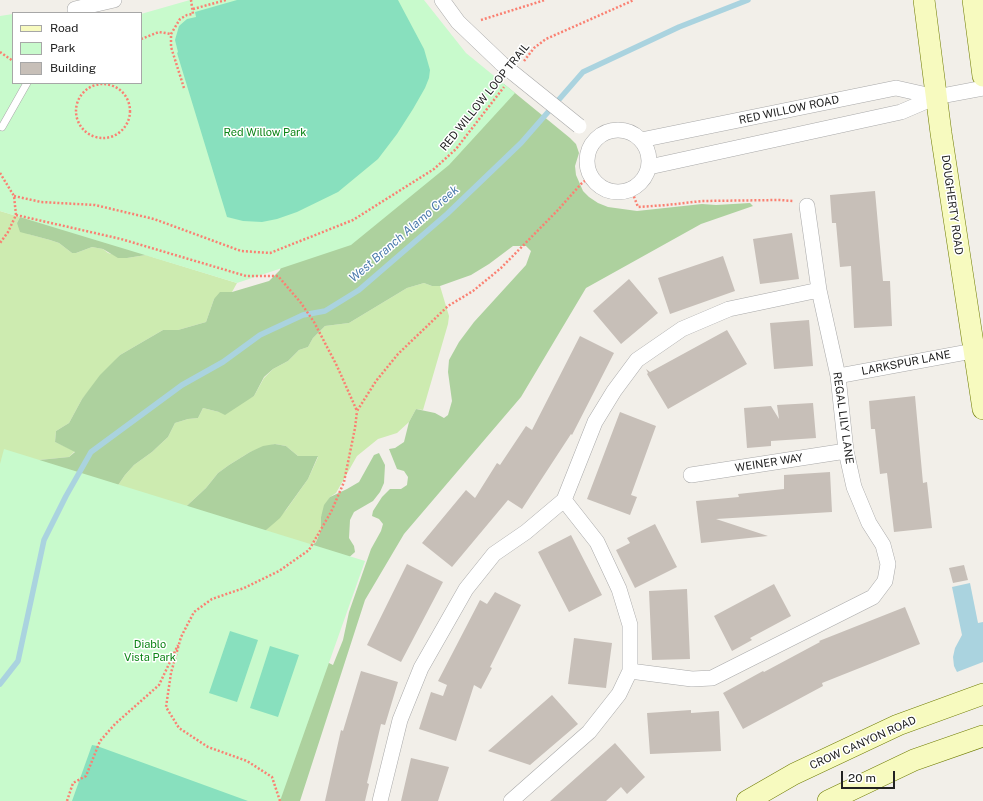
<!DOCTYPE html>
<style>
body{margin:0}
#map{position:relative;width:983px;height:801px;overflow:hidden;background:#f2efe9;font-family:"Public Sans",sans-serif}
canvas{display:block}
.legend{position:absolute;left:12px;top:12px;width:130px;height:72px;box-sizing:border-box;background:#fff;border:1px solid #a7a7a7;margin:0;padding:5px 7px;list-style:none;font-size:12px;color:#222}
.legend li{display:flex;align-items:center;gap:8px;height:20px}
.legend b{width:20px;border:1px solid #a7a7a7}
.scale{position:absolute;left:841px;top:771px;width:54px;height:18px;box-sizing:border-box;border:2px solid #222;border-top:0;padding-left:5px;font-size:12px;line-height:14px;white-space:nowrap;color:#222;-webkit-text-stroke:3px #fff;paint-order:stroke}
</style>
<div id="map">
<canvas width="983" height="801"></canvas>
<ul class="legend">
<li><b style="height:5px;background:#f7fabf"></b>Road</li>
<li><b style="height:11px;background:#c8facc"></b>Park</li>
<li><b style="height:11px;background:#c7bfb8"></b>Building</li>
</ul>
<div class="scale">20 m</div>
</div>
<script>
const c = document.querySelector('canvas').getContext('2d');
c.lineJoin = 'round';
function fill(path, color) {
  c.fillStyle = color;
  c.fill(path, 'evenodd');
}
function poly(rows) {
  const path = new Path2D();
  for (const r of rows) {
    if (r.length === 3) {
      path.moveTo(r[0] + r[2], r[1]);
      path.arc(r[0], r[1], r[2], 0, 2 * Math.PI);
      continue;
    }
    path.moveTo(r[0], r[1]);
    for (let i = 2; i < r.length; i += 2) path.lineTo(r[i], r[i + 1]);
  }
  return path;
}
function trace(path, color, width, dash) {
  c.strokeStyle = color;
  c.lineWidth = width;
  c.lineCap = dash ? 'butt' : 'round';
  c.setLineDash(dash || []);
  c.stroke(path);
}
function write(font, color, halo, rows, align = 'center') {
  c.font = font + ' "Public Sans",sans-serif';
  c.lineWidth = 3;
  c.setLineDash([]);
  c.textBaseline = 'middle';
  c.strokeStyle = halo;
  c.fillStyle = color;
  for (const [text, x, y, turn = 0] of rows) {
    c.save();
    c.translate(x, y);
    c.rotate((+turn || 0) * Math.PI / 180);
    c.textAlign = isNaN(turn) ? turn : align;
    if (halo) c.strokeText(text, 0, 0);
    c.fillText(text, 0, 0);
    c.restore();
  }
}
fill(poly([
 [0,211,20,217,17,223,28,234,50,240,59,243,72,253,76,253,92,247,103,249,108,253,127,258,146,255,237,283,232,292,214,299,206,322,178,330,163,330,120,355,82,399,69,423,56,431,55,442,75,451,69,457,39,460,0,538],
 [424,283,432,286,440,286,449,316,448,324,423,410,416,409,409,422,397,433,378,439,357,456,336,493,330,497,321,517,321,530,316,541,303,553,228,568,286,510,308,479,318,457,298,456,286,446,275,444,250,452,229,465,218,473,206,488,177,515,112,494,125,475,134,465,152,452,168,437,175,423,188,419,198,418,203,408,219,412,254,396,264,378,273,369,288,361,299,350,308,347,313,338,325,326,349,323,407,288]
]), '#cdebb0');
fill(poly([
 [504,84,570,138,576,144,579,153,575,166,576,175,583,191,589,197,598,203,608,207,637,211,702,204,716,205,750,203,753,206,701,224,586,288,521,397,404,534,365,600,300,801,0,801,0,538,39,460,69,457,75,452,55,442,56,431,69,423,82,399,100,375,120,355,163,330,178,330,206,322,214,299,220,292,232,292,269,281,280,270,282,263,169,261,146,255,127,258,118,258,103,249,92,247,76,253,72,253,59,243,50,240,20,232,17,223,20,217,23,213],
 [513,246,526,246,531,251,526,265,474,322,459,342,449,360,448,372,452,401,448,415,444,418,435,413,416,409,409,422,404,442,395,448,389,449,397,469,404,471,408,477,407,485,401,489,390,489,382,497,373,511,372,516,379,519,383,524,381,531,371,549,349,612,343,640,333,665,323,660,112,494,125,475,134,465,152,452,168,437,175,423,188,419,198,418,203,408,219,412,225,415,254,396,264,377,273,369,288,361,299,350,308,347,313,338,325,326,349,323,407,288,424,283,432,286,440,286,471,275,489,264],
 [275,444,286,446,298,456,318,456,308,479,280,518,257,538,177,515,206,488,218,473,229,465,250,452,263,446],
 [379,453,385,465,384,483,380,492,373,501,354,512,350,520,349,538,354,546,355,552,345,561,303,553,316,542,321,530,321,517,324,505,330,497,347,489,359,482,374,455]
]), '#add19e');
fill(poly([
 [190,0,424,0,466,53,515,93,449,165,351,245,237,283,0,211,0,16,13,14,13,83,141,83,141,14],
 [4,449,365,561,280,801,0,801,0,464]
]), '#c8facc');
fill(poly([
 [237,0,398,0,424,49,430,70,429,78,425,88,413,109,397,134,378,159,338,192,297,212,277,219,262,222,243,221,227,217,177,53,178,52,175,40,179,26,187,19,196,17,195,12],
 [230,631,258,640,237,702,209,693],
 [270,646,299,655,278,717,250,708],
 [92,745,97,746,248,801,72,801]
]), '#88e0be');
fill(poly([
 [970,583,978,623,983,622,983,662,957,672,954,666,953,657,955,648,962,635,952,587]
]), '#aad3df');
trace(poly([
 [0,684,18,661,44,540,66,496,91,452,182,385,223,362,260,335,303,315,325,311,359,290,447,214,521,143,583,72,679,27,748,0]
]), '#aad3df', 5.5);
fill(poly([
 [875,191,883,281,890,281,892,326,854,328,851,266,840,267,836,223,832,223,830,195],
 [792,233,799,279,760,284,753,239],
 [723,256,735,291,670,314,658,278],
 [629,279,658,313,621,344,593,311],
 [809,320,813,366,774,369,770,323],
 [727,330,747,364,668,409,647,374,648,373,646,369,650,372],
 [580,336,614,353,572,435,571,434,522,509,508,500,452,567,422,543,466,490,475,498,497,463,500,465,526,426,532,430],
 [915,396,923,483,927,482,932,528,894,532,887,473,880,474,875,429,871,429,869,401],
 [813,403,816,438,771,441,771,446,747,448,744,408,771,406,779,419,777,405],
 [620,412,656,426,631,495,637,497,630,515,587,499],
 [830,472,832,512,716,519,768,536,701,543,696,501,739,497,738,494,784,489,784,475],
 [655,524,677,567,635,588,616,550,630,543,627,538],
 [571,535,602,595,569,612,538,552],
 [407,564,443,582,401,662,367,645],
 [964,565,968,580,953,583,949,568],
 [774,584,791,616,750,638,752,640,732,651,714,616],
 [687,589,690,659,652,660,649,591],
 [495,592,521,605,490,667,492,668,481,689,474,685,456,741,419,729,431,692,443,696,447,685,438,681,480,600,487,604],
 [905,607,920,644,822,683,823,686,743,729,723,693,763,671,764,672,820,642,819,641],
 [574,638,612,643,606,688,568,684],
 [361,671,398,682,385,725,381,724,367,783,369,784,365,801,325,801,341,730,343,731],
 [552,695,578,724,530,765,488,751],
 [691,710,691,713,719,711,721,751,650,754,647,713],
 [615,743,645,777,627,794,621,787,606,801,550,801],
 [411,758,449,767,438,801,401,801]
]), '#c7bfb8');
const service = poly([
 [2,127,27,83]
]);
const minor = poly([
 [442,0,458,22,502,64],
 [75,9,114,0],
 [618,161,31],
 [641,140,896,88,936,97],
 [649,167,901,112,936,97,983,88],
 [838,376,973,351],
 [691,475,846,451],
 [630,671,692,679,712,678,873,597,885,581,888,564,883,545,869,523,854,487,846,451,838,376,819,290,807,206],
 [380,801,400,720,421,668,466,589,494,554,526,532,564,500,595,422,614,391,637,360,682,329,729,309,819,290],
 [511,801,589,732,619,694,630,671,630,625,619,589,597,542,564,500]
]);
const secondary = poly([
 [924,0,941,133,983,409],
 [973,0,983,76],
 [747,801,794,774,898,725,983,694],
 [828,801,914,760,983,736]
]);
trace(service, '#a9a9a9', 8);
trace(minor, '#a9a9a9', 16);
trace(secondary, '#707d05', 22);
trace(poly([
 [193,9,226,0],
 [481,20,545,0],
 [141,39,159,32,171,34],
 [0,52,13,61],
 [524,61,534,48,546,39,634,0],
 [103,111,27],
 [184,88,171,47,171,34,180,19,187,15,193,14,191,0],
 [0,173,14,196,16,215,8,232,0,243],
 [631,189,638,207,667,205,702,201,780,200,793,201],
 [14,196,41,202,95,205,154,219,241,251,270,253,353,220,434,169,456,149,504,87],
 [16,215,121,239,246,276,278,276,301,303,314,322,337,366,357,411,376,381,398,354,448,306,473,291,501,268,557,211,581,184,591,176],
 [67,801,73,783,86,776,100,741,115,724,159,685,178,645],
 [280,801,272,777,247,761,208,747,179,728,166,707,171,673,181,637,194,612,212,599,244,588,279,571,309,550,331,512,344,482,355,428,357,411]
]), '#fa8072', 2.5, [2, 2]);
trace(service, '#fff', 7);
trace(minor, '#fff', 15);
trace(secondary, '#f7fabf', 21);
const minorBridge = poly([
 [502,64,579,126]
]);
trace(minorBridge, '#a9a9a9', 16, []);
trace(minorBridge, '#fff', 15);
write('11px', '#222', '#fff', [
 ["RED WILLOW LOOP TRAIL",485,97,-51],
 ["RED WILLOW ROAD",789,110,-12],
 ["DOUGHERTY ROAD",952,205,82],
 ["LARKSPUR LANE",906,363,-11],
 ["REGAL LILY LANE",843,418,82],
 ["WEINER WAY",769,463,-9],
 ["CROW CANYON ROAD",863,743,-24]
]);
write('11px', '#0c8416', '#fff', [
 ["Red Willow Park",265,133],
 ["Diablo",150,645],
 ["Vista Park",150,658]
]);
write('italic 12px', '#4a7aab', '#fff', [
 ["West Branch Alamo Creek",404,234,-41]
]);
</script>
